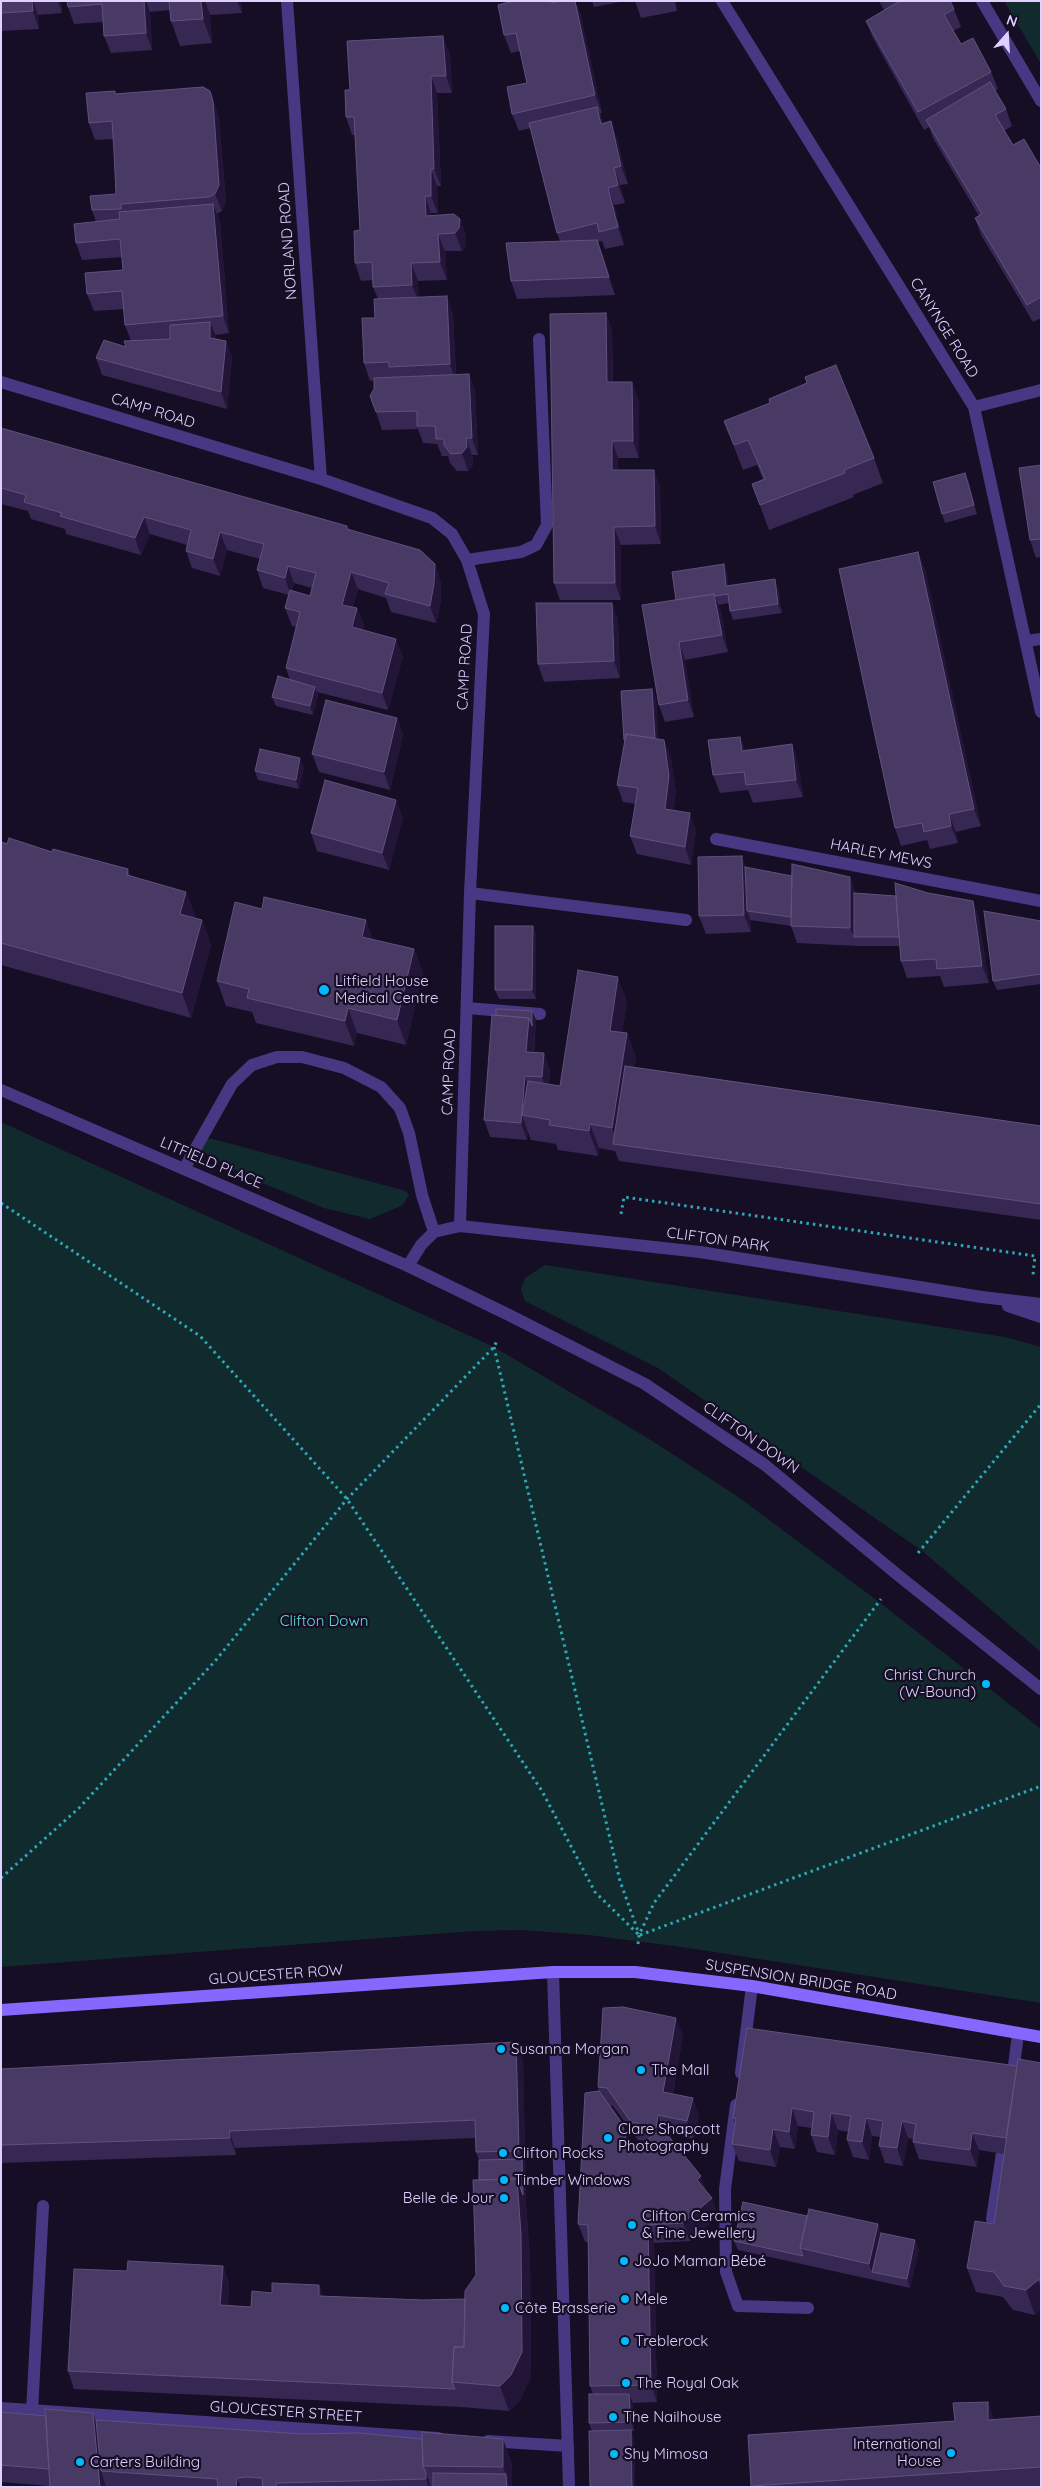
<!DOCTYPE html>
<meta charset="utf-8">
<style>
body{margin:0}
#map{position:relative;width:1042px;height:2488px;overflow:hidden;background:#160e24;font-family:Quicksand,sans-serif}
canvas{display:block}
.frame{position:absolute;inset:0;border:2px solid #ded1ff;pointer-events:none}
.north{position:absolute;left:982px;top:10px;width:50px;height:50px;-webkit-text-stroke:4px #160e24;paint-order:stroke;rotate:19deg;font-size:14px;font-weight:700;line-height:20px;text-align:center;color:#ded1ff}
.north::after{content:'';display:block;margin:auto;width:18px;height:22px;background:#ded1ff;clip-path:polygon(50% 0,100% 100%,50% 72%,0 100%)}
</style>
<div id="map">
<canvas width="1042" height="2488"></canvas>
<div class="frame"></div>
<div class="north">N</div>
</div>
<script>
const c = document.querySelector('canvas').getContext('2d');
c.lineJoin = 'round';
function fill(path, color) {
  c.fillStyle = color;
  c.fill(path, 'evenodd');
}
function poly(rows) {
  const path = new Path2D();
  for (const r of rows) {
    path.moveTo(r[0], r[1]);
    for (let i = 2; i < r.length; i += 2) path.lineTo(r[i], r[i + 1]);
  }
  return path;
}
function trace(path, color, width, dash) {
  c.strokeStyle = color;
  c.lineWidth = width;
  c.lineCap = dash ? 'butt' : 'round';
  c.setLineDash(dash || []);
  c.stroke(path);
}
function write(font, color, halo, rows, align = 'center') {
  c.font = font + ' Quicksand,sans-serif';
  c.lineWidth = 4.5;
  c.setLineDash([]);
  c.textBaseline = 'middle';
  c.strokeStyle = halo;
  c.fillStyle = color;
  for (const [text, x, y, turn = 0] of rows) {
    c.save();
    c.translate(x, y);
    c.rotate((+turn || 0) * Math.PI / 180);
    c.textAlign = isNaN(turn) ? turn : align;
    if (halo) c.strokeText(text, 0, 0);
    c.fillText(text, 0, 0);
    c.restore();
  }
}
fill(poly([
 [1004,1,1041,1,1041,64],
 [1,1122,494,1347,646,1437,737,1496,879,1602,1041,1729,1041,2003,689,1948,589,1935,522,1930,473,1931,1,1967],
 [199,1138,213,1139,406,1191,409,1195,403,1205,370,1219,324,1208,250,1178,196,1148],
 [545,1265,1005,1337,1041,1347,1041,1652,921,1550,658,1368,525,1301,521,1290,525,1278]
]), '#112a2e');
trace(poly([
 [1,1203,200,1336,347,1499,542,1791,595,1892,639,1935],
 [621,1214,624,1197,1035,1256,1033,1275],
 [494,1347,620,1881,639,1934],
 [918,1553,1041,1404],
 [1,1878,79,1808,216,1660,347,1499,494,1347,497,1341],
 [640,1935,1041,1786],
 [638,1944,639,1935,654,1903,881,1599]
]), '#2da8b7', 3, [2.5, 4]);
trace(poly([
 [467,560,521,552,536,545,547,525,539,339],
 [1026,641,1041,639],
 [716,839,1041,901],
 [470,893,686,920],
 [467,1008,540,1014],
 [184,1169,232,1084,252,1065,277,1057,302,1057,344,1068,381,1087,400,1108,409,1133,422,1195,434,1232],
 [741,2073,752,1986],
 [1012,2081,1018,2034],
 [736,2105,725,2189,726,2272,738,2306,808,2308],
 [992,2219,1002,2153],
 [32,2411,43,2206]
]), '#483884', 12);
trace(poly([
 [287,1,321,479],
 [722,1,974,407,1041,712],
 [982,1,1041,101],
 [1,382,321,479,432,518,452,534,467,560,484,614,470,893,460,1226],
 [974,407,1041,390],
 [408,1266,421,1245,434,1232,460,1226,700,1252,982,1297,1041,1304],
 [1008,1306,1041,1317],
 [553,1972,569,2487],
 [1,2408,438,2438],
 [488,2441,568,2446]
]), '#483884', 12);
trace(poly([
 [1,1090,408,1266,509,1315,645,1384,765,1465,899,1576,1041,1689]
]), '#483884', 12);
trace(poly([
 [1,2010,553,1972,635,1972,752,1986,1041,2037]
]), '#8668ff', 12);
fill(poly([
 [1,1,61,1,62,13,38,15,39,29,1,31],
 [67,1,241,1,242,13,210,15,212,43,180,46,171,21,170,10,150,12,152,50,111,53,104,36,103,22,74,24,68,7],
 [561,1,575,1,581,16,602,113,600,113,603,123,617,138,628,184,620,185,625,203,614,205,624,245,605,249,602,241,598,242,615,295,517,299,511,281,560,241,557,233,531,128,519,131,512,114,527,83,520,51,511,53,504,35,551,3],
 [592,1,625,1,594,7],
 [635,1,675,1,677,11,641,18],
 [879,1,950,1,954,9,961,27,953,31,961,44,991,72,998,89,995,91,1006,109,1012,126,1004,131,1013,145,1041,168,1041,318,1033,322,981,235,975,218,979,216,933,138,929,127,924,130,873,38,866,21,884,10],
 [450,54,452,93,437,93,441,186,437,186,438,213,431,213,431,215,460,219,466,236,466,245,462,251,445,251,447,280,418,281,418,297,453,314,456,375,469,374,475,391,478,455,472,455,473,465,468,471,457,471,450,463,448,456,442,456,437,444,423,443,418,429,382,430,376,412,374,380,370,381,364,363,375,318,378,299,373,287,373,280,361,281,355,263,360,230,355,135,352,135,346,117,350,90],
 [115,91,116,94,210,91,216,109,219,119,226,202,222,211,217,214,220,221,229,333,215,335,216,339,226,341,232,358,227,409,102,375,96,358,126,347,131,341,125,325,124,309,94,311,87,294,123,270,122,257,82,260,76,243,96,222,92,210,116,194,114,139,95,140,89,123],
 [606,313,612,331,613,382,639,399,639,458,618,458,618,470,654,470,660,487,661,544,621,545,621,600,560,600,554,583],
 [724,421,874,458,883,483,853,495,854,497,769,530,752,484,763,479,757,465,743,470],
 [1,428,349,529,441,582,441,602,436,623,391,612,386,598,358,589,353,607,357,608,364,626,362,630,403,656,388,710,317,692,318,696,313,715,276,706,272,697,290,680,286,668,296,627,292,626,285,608,289,595,263,588,257,570,260,559,227,550,220,576,192,568,186,551,187,545,150,534,141,555,66,534,65,529,31,519,28,511,1,504],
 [294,583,312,588,310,596,292,591],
 [1041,465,1041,557,1036,558,1030,540],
 [965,473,969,482,977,514,945,523,942,514],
 [918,552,925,569,981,826,956,832,958,843,930,849,927,840,901,846,895,828],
 [724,564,727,573,728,586,778,588,782,613,733,620,730,611,729,603,718,605,721,611,728,652,685,660,694,717,665,722,659,705,676,600],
 [612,603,618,620,620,678,544,682,538,664],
 [656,698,658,739,664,740,671,758,676,793,673,810,696,830,691,865,637,854,630,836,636,804,623,802,617,785,625,741,624,740],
 [397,718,403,735,390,790,319,772,312,754],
 [740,737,745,750,792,744,798,762,803,797,753,803,748,790,720,793,713,775],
 [304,767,299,789,258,780,255,771],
 [403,817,389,870,317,851,311,833],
 [1,842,52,852,128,869,130,876,186,892,195,916,194,918,202,920,211,945,191,1018,1,965],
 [746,868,856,893,896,896,928,893,973,901,979,919,989,983,944,987,940,976,907,978,901,961,900,946,857,946,797,943,791,926,750,920,750,919,751,932,706,934,699,916],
 [262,909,366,920,373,940,414,949,423,973,406,1045,357,1033,354,1046,256,1023,252,1012,226,1006,217,981],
 [1041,921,1041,984,997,990,993,981],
 [533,926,536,935,536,999,499,999,495,990],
 [627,1001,622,1033,627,1033,636,1058,634,1067,1041,1126,1041,1220,619,1161,615,1151,599,1148,598,1156,558,1150,556,1144,531,1140,528,1132,527,1140,490,1137,484,1120,496,1015,532,1011,536,1020,534,1053,544,1053,550,1071,549,1084,560,1086],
 [683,2035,673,2094,699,2115,694,2139,667,2133,707,2192,712,2198,718,2216,690,2241,654,2243,657,2402,633,2403,634,2431,631,2431,634,2439,635,2487,590,2487,592,2431,589,2423,593,2394,590,2386,588,2242,585,2242,578,2224,599,2091,598,2087],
 [610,2105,613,2106,638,2140,645,2141,631,2152,629,2140,622,2123],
 [523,2060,526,2204,530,2259,531,2377,520,2400,509,2411,461,2407,74,2389,68,2371,127,2271,223,2266,229,2284,228,2305,251,2307,272,2293,319,2285,323,2296,423,2300,465,2299,476,2275,479,2180,479,2160,476,2152,475,2138,235,2148,236,2155,1,2163,1,2069],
 [1041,2063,1041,2310,1035,2315,1013,2310,1003,2297,976,2292,967,2268,994,2224,1004,2154,979,2150,977,2167,919,2159,913,2142,913,2139,908,2138,903,2166,885,2163,879,2146,880,2137,872,2136,869,2160,853,2157,847,2140,848,2132,838,2130,835,2155,817,2152,811,2135,812,2128,798,2126,795,2149,780,2147,776,2167,739,2161,732,2144,735,2124,733,2118,1017,2066],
 [734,2241,919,2249,910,2288,738,2250],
 [988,2402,994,2420,1041,2416,1041,2487,751,2487,955,2421],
 [1,2412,96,2420,302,2434,422,2439,503,2439,512,2464,512,2487,50,2487,50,2486,1,2482]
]), '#372753');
fill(poly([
 [32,1,33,1,38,15,39,29,33,11],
 [58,1,61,1,62,13],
 [144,1,146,1,150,12,152,50,146,33],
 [201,1,205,1,210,15,212,43,203,19],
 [237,1,241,1,242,13],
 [575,1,581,16,602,113,595,95],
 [443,36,450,54,452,93,446,76],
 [431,76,437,93,441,186,434,169],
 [210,91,219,119,226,202,222,211,215,194],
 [597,107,604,124,601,124],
 [611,121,617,138,628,184,621,166],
 [614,168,620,185,625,203,618,185],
 [431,169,437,186,438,213,431,196],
 [608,188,614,205,624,245,618,227],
 [425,196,431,213,432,233,426,216],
 [213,204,220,221,229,333,223,316],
 [460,219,466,236,466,245,462,251,455,233],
 [438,234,445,251,447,280,440,262],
 [597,240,604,258,615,295,609,277],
 [411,263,418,281,419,303,412,285],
 [447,296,453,314,456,382,450,364],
 [606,313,612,331,613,400,607,382],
 [210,322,217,339,210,338],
 [226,341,232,358,227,409,221,392],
 [469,374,475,391,478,455,472,438],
 [632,382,639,399,639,458,633,441],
 [466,438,472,455,473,465,468,471,462,453],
 [612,441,618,458,619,488,612,470],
 [654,470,660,487,661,544,655,526],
 [965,473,969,482,977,514,974,505],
 [144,517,150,534,141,555,135,538],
 [614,527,621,545,621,600,615,583],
 [220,532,227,550,220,576,213,559],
 [918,552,925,569,981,826,974,809],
 [435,564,441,582,441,602,436,623,430,606],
 [724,564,727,573,730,595,726,586],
 [288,566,294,583,291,596,285,578],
 [351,572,358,589,349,622,342,605],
 [775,579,778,588,782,613,778,604],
 [714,594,721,611,728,652,722,635],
 [612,603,618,620,620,678,614,661],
 [357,608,364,626,358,645,352,627],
 [396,639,403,656,388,710,382,693],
 [679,642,685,660,694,717,688,700],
 [315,687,318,696,313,715,310,706],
 [652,689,656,698,659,747,655,738],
 [397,718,403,735,390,790,384,772],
 [740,737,747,754,742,751],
 [664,740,671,758,676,793,671,826,665,809],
 [792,744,798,762,803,797,796,780],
 [300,758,304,767,299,789,296,780],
 [396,800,403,817,389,870,382,853],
 [690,813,696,830,691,865,685,847],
 [949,814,956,832,958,843,951,826],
 [742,856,748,873,747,911,750,919,751,932,744,915],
 [850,877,857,895,854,937,850,928],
 [186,892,195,916,189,939,180,914],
 [973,901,979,919,989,983,982,966],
 [202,920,211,945,191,1018,182,993],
 [366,920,375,945,362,937],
 [533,926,536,935,536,999,532,990],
 [414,949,423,973,406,1045,397,1020],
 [618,977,627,1001,619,1056,610,1031],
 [348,1008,357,1033,354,1046,345,1021],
 [532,1011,536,1020,532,1070,526,1052,529,1018],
 [627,1033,636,1058,622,1145,618,1145,612,1128],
 [544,1053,550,1071,548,1095,542,1077],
 [525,1076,531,1093,522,1115,528,1132,527,1140,521,1123],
 [590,1124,599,1148,598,1156,589,1131],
 [676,2018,683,2035,670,2110,663,2092],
 [516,2042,523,2060,526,2204,530,2259,531,2377,520,2400,509,2411,500,2386,517,2179,522,2159,519,2151],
 [693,2098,699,2115,694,2139,687,2121],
 [792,2108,798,2126,795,2149,789,2132],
 [831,2113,838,2130,835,2155,828,2137],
 [658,2115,665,2133,663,2145,656,2128],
 [866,2118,872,2136,869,2160,862,2142],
 [902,2121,908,2138,903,2166,897,2148],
 [622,2123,629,2140,635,2171,629,2154],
 [773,2129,780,2147,776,2167,770,2150],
 [229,2131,235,2148,236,2155,230,2138],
 [972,2133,979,2150,977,2167,970,2150],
 [701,2176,707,2193,697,2180],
 [712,2198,718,2216,690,2241,683,2223],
 [878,2224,884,2242,872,2272,869,2264],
 [648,2225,654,2243,657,2402,651,2385],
 [915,2240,919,2249,910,2288,907,2279],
 [223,2266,229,2284,227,2322,220,2305],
 [1038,2280,1041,2288,1041,2310,1035,2315,1026,2290],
 [319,2285,325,2302,319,2296],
 [629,2394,633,2403,634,2431,631,2422],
 [988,2402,997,2427,988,2420],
 [93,2413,102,2438,101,2471,106,2487,100,2487],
 [631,2430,634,2439,635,2487,632,2487],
 [503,2439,512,2464,512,2487,511,2487,503,2467],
 [426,2473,431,2487,429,2487,426,2479],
 [506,2474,511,2487,507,2487],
 [237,2478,241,2487,236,2487]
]), '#221538');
const building = poly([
 [1,1,32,1,33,11,1,13,1,1],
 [67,1,144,1,146,33,104,36,102,4,68,7,67,1],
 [169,1,201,1,203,19,171,21,169,1],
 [513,1,549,1,551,3,561,1,575,1,595,95,512,114,507,87,527,83,516,33,504,35,498,5,513,1],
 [900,1,950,1,954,9,944,15,961,44,973,38,991,72,918,112,866,21,900,1],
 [443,36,446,76,431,76,434,169,431,169,431,196,425,196,426,216,454,214,460,219,459,228,455,233,438,234,440,262,411,263,412,285,373,287,372,262,355,263,354,231,360,230,354,117,346,117,345,90,350,90,347,41,443,36],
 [990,82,1006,109,995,115,1013,145,1024,139,1041,168,1041,297,1027,305,975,218,982,214,926,120,990,82],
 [203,87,210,91,213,101,219,185,215,194,209,197,121,204,121,209,92,210,90,196,116,194,114,151,112,121,89,123,86,93,115,91,115,94,203,87],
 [597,107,601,124,611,121,621,166,614,168,618,185,608,188,618,227,599,232,597,223,557,233,529,123,597,107],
 [213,204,223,316,125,325,122,291,87,294,85,273,123,270,120,239,76,243,74,224,120,219,119,212,213,204],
 [597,240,609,277,511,281,506,243,597,240],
 [447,296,450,364,389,367,389,362,364,363,362,318,375,318,374,299,447,296],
 [606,313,607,382,632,382,633,441,612,441,612,470,654,470,655,526,614,527,615,583,554,583,550,314,606,313],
 [210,322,210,338,226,341,221,392,96,358,104,340,126,347,124,341,170,339,170,325,210,322],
 [836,365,874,458,844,470,845,473,760,505,752,484,765,479,748,440,734,445,724,421,770,403,769,399,807,383,805,377,836,365],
 [469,374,472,438,466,438,467,447,462,453,451,454,444,445,444,439,436,439,435,426,417,426,417,411,376,412,370,396,374,389,374,378,469,374],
 [1,428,347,526,347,529,420,550,435,564,434,584,430,606,385,594,389,583,351,572,342,605,357,608,352,627,396,639,382,693,286,668,300,612,285,608,290,590,310,596,316,573,288,566,285,578,257,570,264,544,220,532,213,559,186,551,191,530,144,517,135,538,60,516,62,513,24,502,26,495,1,488,1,428],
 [1041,465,1041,539,1030,540,1019,468,1041,465],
 [965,473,974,505,942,514,933,482,965,473],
 [918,552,974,809,949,814,951,826,924,832,922,823,895,828,839,569,918,552],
 [724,564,726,586,775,579,778,604,730,611,728,594,715,596,714,594,676,600,672,572,724,564],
 [714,594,722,635,679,642,688,700,659,705,642,605,714,594],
 [536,603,612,603,614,661,538,664,536,603],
 [278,676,315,687,310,706,272,697,278,676],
 [652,689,655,738,652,738,626,734,625,740,624,740,621,691,652,689],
 [326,700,397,718,384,772,312,754,326,700],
 [626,734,664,740,669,776,665,809,690,813,685,847,630,836,638,788,617,785,626,734],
 [740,737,742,751,792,744,796,780,746,785,744,772,713,775,708,740,740,737],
 [260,749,300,758,296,780,255,771,260,749],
 [325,780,396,800,382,853,311,833,325,780],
 [9,838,52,852,53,849,128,869,127,875,186,892,180,914,202,920,182,993,1,943,1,842,7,844,9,838],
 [742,856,744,915,699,916,698,857,742,856],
 [792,864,850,877,850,928,791,926,792,864],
 [745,867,792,876,791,917,747,911,745,867],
 [895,883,928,893,973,901,982,966,937,969,936,959,901,961,895,883],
 [854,893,896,896,899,937,854,937,854,893],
 [264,897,366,920,362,937,414,949,397,1020,348,1008,345,1021,247,998,249,989,217,981,235,902,262,909,264,897],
 [984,911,1041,921,1041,974,993,981,984,911],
 [495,926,533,926,532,990,495,990,495,926],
 [578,970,618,977,610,1031,627,1033,612,1128,590,1124,589,1131,549,1125,550,1120,522,1115,528,1081,560,1086,578,970],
 [496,1009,532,1011,532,1026,529,1018,496,1015,496,1009],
 [492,1015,529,1018,526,1052,544,1053,542,1077,525,1076,521,1123,484,1120,492,1015],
 [625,1066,1041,1126,1041,1204,613,1144,625,1066],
 [623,2007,676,2018,663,2092,693,2098,687,2121,658,2115,656,2128,631,2122,607,2088,598,2087,603,2008,623,2007],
 [747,2028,1017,2066,1006,2138,972,2133,970,2150,913,2142,916,2124,902,2121,897,2148,879,2146,883,2121,866,2118,862,2142,847,2140,851,2116,831,2113,828,2137,811,2135,814,2112,792,2108,789,2132,773,2129,770,2150,732,2144,736,2119,733,2118,747,2028],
 [516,2042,519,2151,476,2152,475,2120,229,2131,230,2138,1,2145,1,2069,516,2042],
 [1018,2059,1041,2063,1041,2280,1038,2280,1026,2290,1004,2286,994,2272,967,2268,975,2221,994,2224,1018,2059],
 [599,2091,622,2123,629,2154,662,2128,701,2176,697,2180,712,2198,683,2223,648,2225,651,2385,590,2386,588,2225,578,2224,585,2093,599,2091],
 [522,2159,523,2195,517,2179,479,2180,479,2160,522,2159],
 [517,2179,521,2234,522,2352,511,2375,500,2386,452,2382,454,2347,464,2347,465,2291,476,2275,473,2180,517,2179],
 [743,2202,807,2216,800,2248,803,2256,734,2241,743,2202],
 [809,2209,878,2224,869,2264,800,2248,809,2209],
 [881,2233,915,2240,907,2279,872,2272,881,2233],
 [128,2261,223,2266,220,2305,251,2307,252,2291,272,2293,272,2283,319,2285,319,2296,423,2300,465,2299,464,2347,454,2347,452,2382,455,2389,68,2371,74,2269,127,2271,128,2261],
 [589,2394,629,2394,631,2422,589,2423,589,2394],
 [988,2402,988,2420,1041,2416,1041,2467,751,2486,748,2435,955,2421,953,2403,988,2402],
 [45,2409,93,2413,100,2487,50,2487,45,2409],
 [1,2412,46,2416,49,2469,1,2465,1,2412],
 [96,2420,302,2434,359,2433,422,2439,423,2466,426,2473,426,2479,276,2483,276,2487,263,2487,262,2478,247,2477,237,2478,236,2487,218,2487,217,2479,101,2471,96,2420],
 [631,2430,632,2487,590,2487,589,2431,631,2430],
 [422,2432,503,2439,503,2467,423,2466,422,2432],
 [433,2473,506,2474,507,2487,433,2487,433,2473]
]);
fill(building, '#493965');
trace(building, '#60517e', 1);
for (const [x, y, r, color] of [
 [324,990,6,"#00b9fc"],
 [986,1684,5,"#00b9fc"],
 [501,2049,5,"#00b9fc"],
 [641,2070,5,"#00b9fc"],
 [608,2138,5,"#00b9fc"],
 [503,2153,5,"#00b9fc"],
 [504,2180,5,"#00b9fc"],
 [504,2198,5,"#00b9fc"],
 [632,2225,5,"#00b9fc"],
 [624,2261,5,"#00b9fc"],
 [625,2299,5,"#00b9fc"],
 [505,2308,5,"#00b9fc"],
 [625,2341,5,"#00b9fc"],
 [626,2383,5,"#00b9fc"],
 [613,2417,5,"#00b9fc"],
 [951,2453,5,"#00b9fc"],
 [614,2454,5,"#00b9fc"],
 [80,2462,5,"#00b9fc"]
]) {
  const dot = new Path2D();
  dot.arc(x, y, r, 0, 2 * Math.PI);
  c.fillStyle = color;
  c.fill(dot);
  trace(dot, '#160e24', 2);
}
write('15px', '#ded1ff', '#160e24', [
 ["NORLAND ROAD",288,241,-94],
 ["CANYNGE ROAD",944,328,58],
 ["CAMP ROAD",153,411,17],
 ["CAMP ROAD",465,667,-87],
 ["HARLEY MEWS",881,854,11],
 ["CAMP ROAD",449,1072,-88],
 ["LITFIELD PLACE",211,1163,23],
 ["CLIFTON PARK",718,1240,8],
 ["CLIFTON DOWN",751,1438,35],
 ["GLOUCESTER ROW",276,1975,-4],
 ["SUSPENSION BRIDGE ROAD",801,1980,9],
 ["GLOUCESTER STREET",286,2412,4]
]);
write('15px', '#ded1ff', '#160e24', [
 ["Litfield House",335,981],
 ["Medical Centre",335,998],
 ["Christ Church",976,1675,"right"],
 ["(W-Bound)",976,1692,"right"],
 ["Susanna Morgan",511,2049],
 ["The Mall",651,2070],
 ["Clare Shapcott",618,2129],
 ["Photography",618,2146],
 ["Clifton Rocks",513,2153],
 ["Timber Windows",514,2180],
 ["Belle de Jour",494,2198,"right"],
 ["Clifton Ceramics",642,2216],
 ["& Fine Jewellery",642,2233],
 ["JoJo Maman Bébé",634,2261],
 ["Mele",635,2299],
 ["Côte Brasserie",515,2308],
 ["Treblerock",635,2341],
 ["The Royal Oak",636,2383],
 ["The Nailhouse",623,2417],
 ["International",941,2444,"right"],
 ["House",941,2461,"right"],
 ["Shy Mimosa",624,2454],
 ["Carters Building",90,2462]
], 'left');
write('15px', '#5ce1d6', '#160e24', [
 ["Clifton Down",324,1621]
]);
</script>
